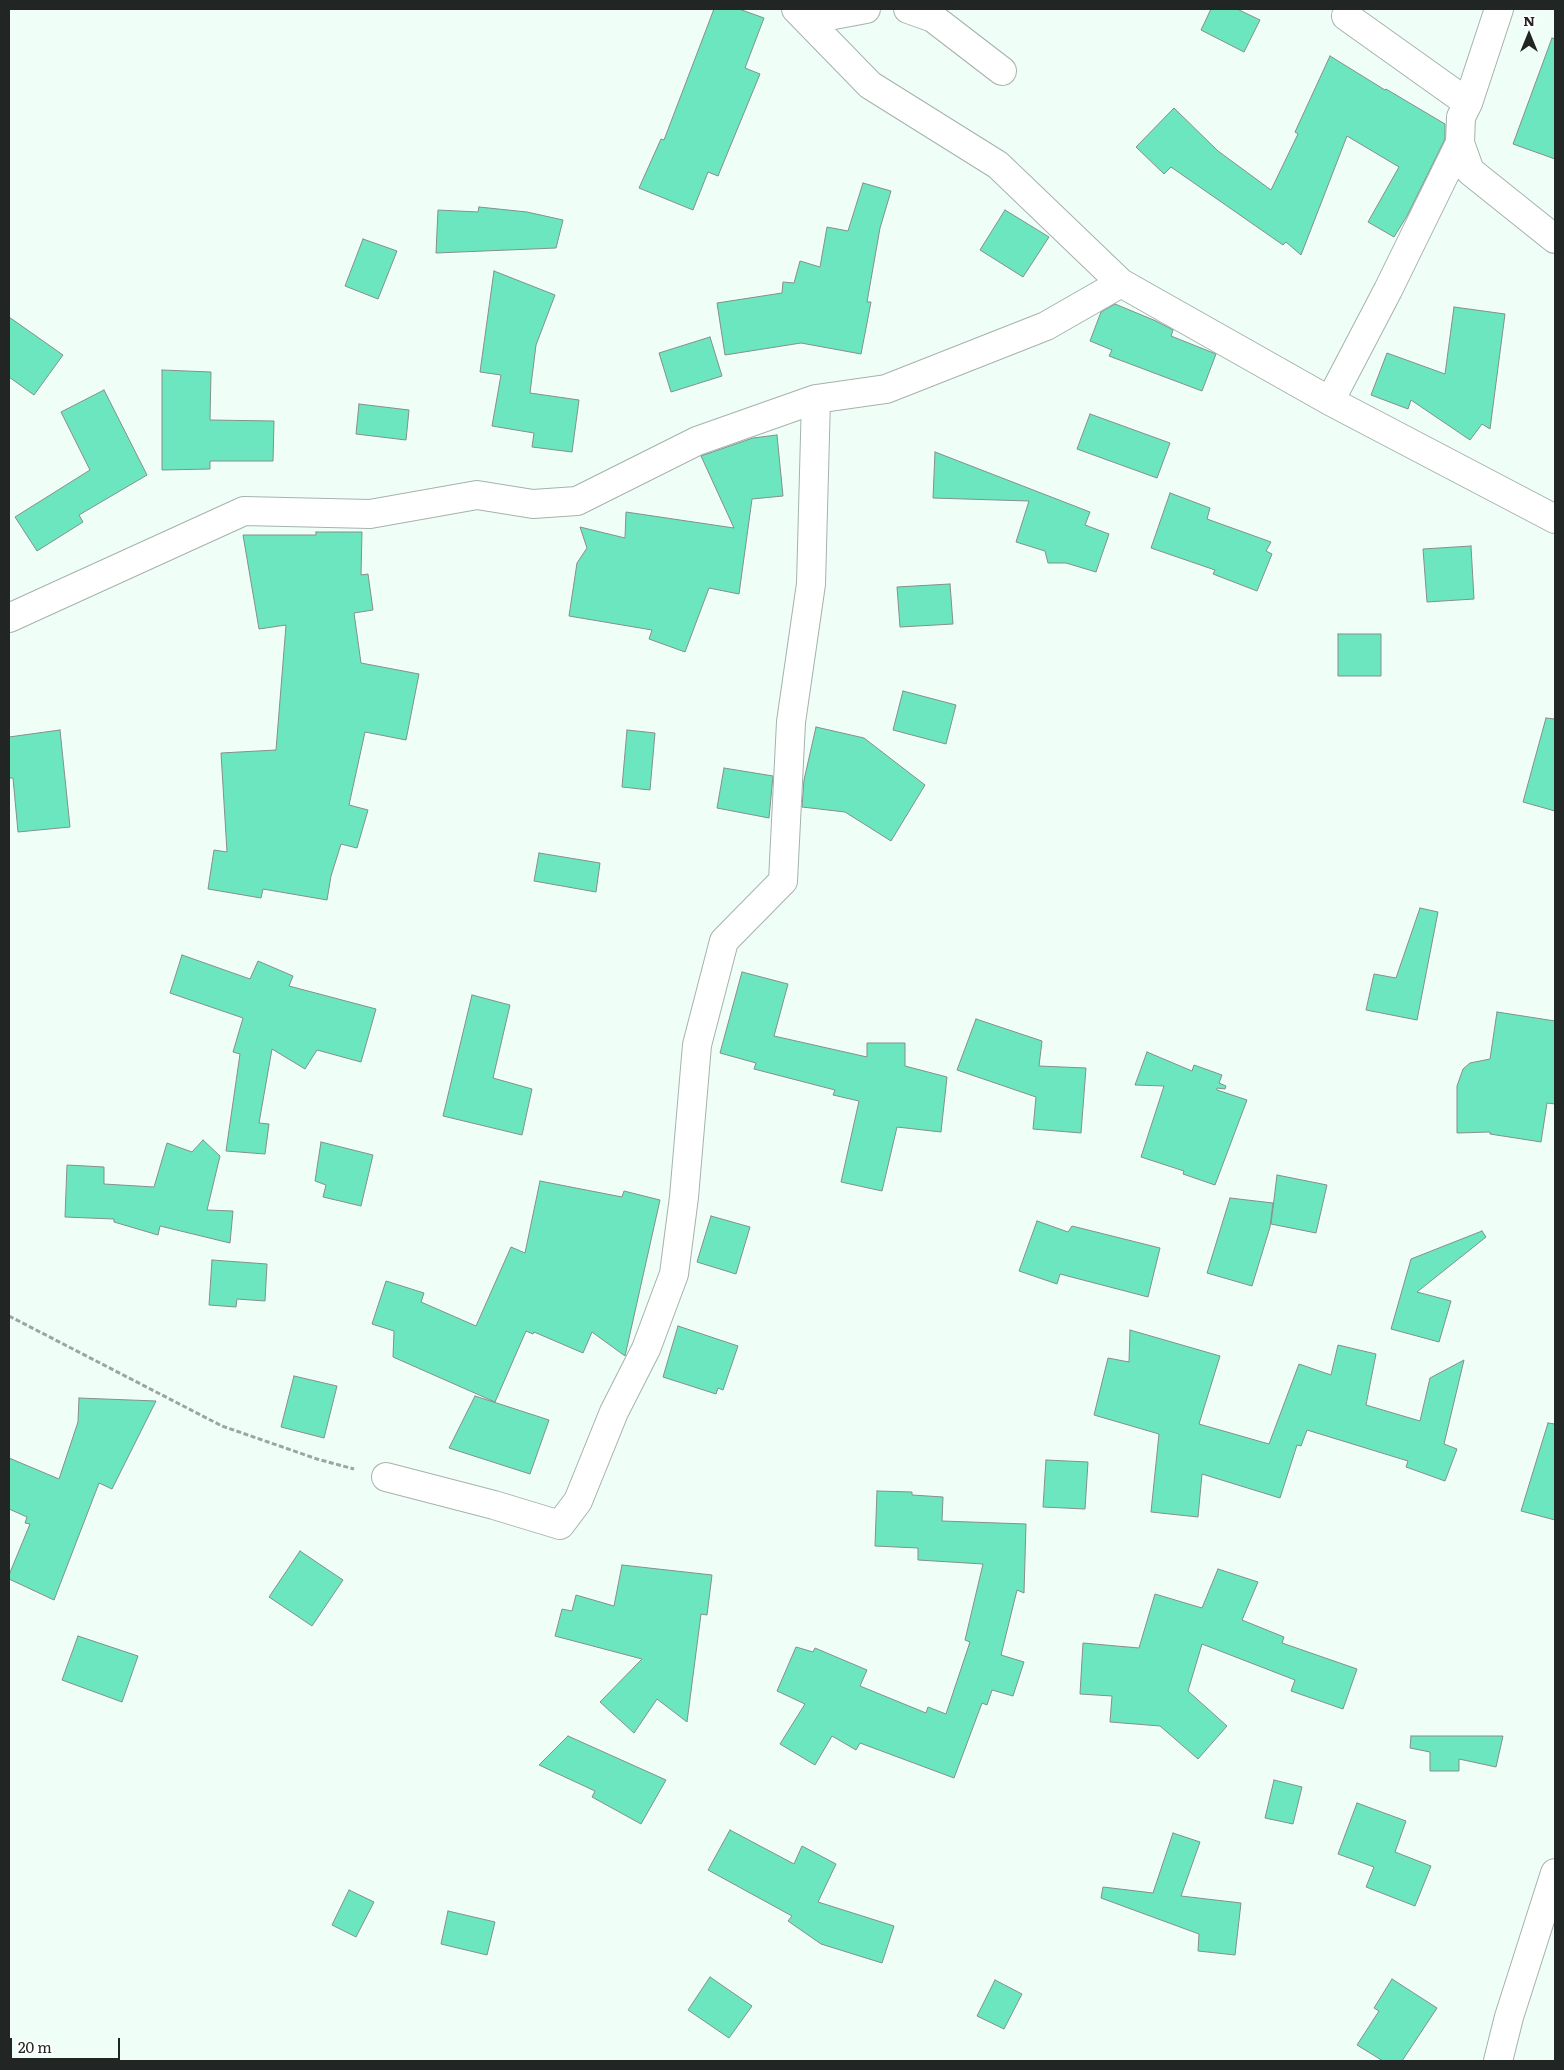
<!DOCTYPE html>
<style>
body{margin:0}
#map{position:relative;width:1564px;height:2070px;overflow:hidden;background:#f0fef8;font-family:Literata,serif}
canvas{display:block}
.frame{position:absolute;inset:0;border:10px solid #212624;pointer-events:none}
.north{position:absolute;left:1504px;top:10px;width:50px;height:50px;-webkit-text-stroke:4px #fff;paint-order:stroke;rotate:0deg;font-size:14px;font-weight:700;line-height:20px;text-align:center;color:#212624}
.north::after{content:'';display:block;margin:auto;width:18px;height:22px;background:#212624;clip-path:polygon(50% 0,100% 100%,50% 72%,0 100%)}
.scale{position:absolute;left:10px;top:2038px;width:110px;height:22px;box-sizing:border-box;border:2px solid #212624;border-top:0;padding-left:6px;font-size:15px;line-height:18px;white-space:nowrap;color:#212624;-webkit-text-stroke:4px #fff;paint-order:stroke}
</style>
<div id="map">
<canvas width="1564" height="2070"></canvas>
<div class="frame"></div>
<div class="north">N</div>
<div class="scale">20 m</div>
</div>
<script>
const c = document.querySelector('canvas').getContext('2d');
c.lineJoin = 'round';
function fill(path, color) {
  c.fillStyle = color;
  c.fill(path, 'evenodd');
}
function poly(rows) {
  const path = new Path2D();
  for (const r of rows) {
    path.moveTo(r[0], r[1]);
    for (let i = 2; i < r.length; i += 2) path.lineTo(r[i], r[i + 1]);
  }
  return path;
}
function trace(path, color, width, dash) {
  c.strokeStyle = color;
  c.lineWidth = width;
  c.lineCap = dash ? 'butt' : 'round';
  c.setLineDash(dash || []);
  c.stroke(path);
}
const building = poly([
 [714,9,739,9,764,18,745,68,760,74,718,176,708,172,693,210,639,188,661,139,664,140,714,9],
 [1211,9,1237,9,1260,20,1244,52,1201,30,1211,9],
 [1552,38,1555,39,1555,159,1513,144,1552,38],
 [1330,56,1385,90,1386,89,1445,124,1445,139,1407,216,1394,237,1368,222,1399,167,1347,136,1301,255,1286,242,1283,245,1171,167,1164,174,1136,147,1174,108,1218,151,1271,190,1298,134,1295,132,1330,56],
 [863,183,891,191,880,228,867,302,871,302,861,354,801,343,725,355,717,303,782,293,783,282,794,283,800,261,820,267,827,227,848,231,863,183],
 [479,207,527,212,563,220,556,248,436,253,438,210,478,212,479,207],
 [1005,210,1049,237,1023,277,980,250,1005,210],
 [363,239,397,251,378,299,345,286,363,239],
 [494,271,555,295,536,345,530,393,579,400,572,452,532,447,534,433,492,426,501,375,480,372,494,271],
 [1115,304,1156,321,1173,330,1171,336,1216,354,1202,391,1109,356,1112,350,1090,341,1101,312,1115,304],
 [1454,307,1505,314,1490,429,1482,424,1470,440,1411,400,1408,409,1371,395,1387,353,1445,374,1454,307],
 [9,317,63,355,34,395,9,377,9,317],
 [710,337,722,376,671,392,659,353,710,337],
 [162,370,211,372,210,420,274,421,273,461,210,461,210,469,162,470,162,370],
 [104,390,147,475,79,515,83,522,37,551,15,517,90,470,61,412,104,390],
 [359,404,409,410,406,440,356,434,359,404],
 [1090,414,1170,443,1157,478,1077,449,1090,414],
 [777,435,783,496,752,499,739,594,709,588,685,652,649,639,652,630,569,616,577,563,587,548,580,527,625,538,626,512,734,528,701,456,753,438,777,435],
 [935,452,1090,512,1085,525,1109,534,1096,572,1066,563,1048,563,1045,551,1016,542,1029,501,933,498,935,452],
 [1170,493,1210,508,1207,519,1271,542,1266,551,1272,554,1257,591,1213,574,1215,570,1151,548,1170,493],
 [316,532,362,532,361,575,368,574,373,610,354,613,361,663,419,674,406,740,365,732,349,805,368,810,357,848,341,844,331,876,327,900,263,889,261,898,208,889,214,850,227,852,221,753,276,750,286,625,259,629,243,535,316,535,316,532],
 [1471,546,1474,599,1427,602,1423,549,1471,546],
 [950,584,953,624,900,627,897,587,950,584],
 [1338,634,1381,634,1381,676,1338,676,1338,634],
 [903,691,956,705,946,744,893,730,903,691],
 [1546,718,1555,719,1555,811,1523,802,1546,718],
 [816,727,864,738,925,785,891,841,845,812,802,807,804,780,816,727],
 [60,730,70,827,18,832,13,778,9,778,9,737,60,730],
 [627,730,655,733,650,790,622,787,627,730],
 [724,768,773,776,769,818,717,808,724,768],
 [539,853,600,863,596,892,534,881,539,853],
 [1420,908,1438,912,1417,1020,1366,1010,1374,974,1396,978,1420,908],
 [182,955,250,979,258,961,293,976,289,986,376,1009,361,1062,317,1050,305,1069,272,1049,259,1123,269,1124,265,1154,226,1151,240,1054,233,1052,243,1018,170,993,182,955],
 [742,972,788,984,774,1036,867,1057,867,1043,905,1043,905,1066,947,1077,941,1132,897,1127,882,1191,841,1182,859,1101,833,1095,835,1090,754,1069,756,1063,720,1053,742,972],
 [472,995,510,1005,493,1078,532,1089,522,1135,443,1116,472,995],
 [1497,1012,1555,1021,1555,1104,1547,1103,1541,1142,1490,1134,1490,1132,1457,1133,1457,1086,1463,1069,1470,1063,1490,1059,1497,1012],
 [976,1019,1042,1041,1039,1066,1086,1068,1081,1133,1033,1129,1036,1097,957,1070,976,1019],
 [1147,1052,1192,1071,1194,1065,1222,1075,1219,1083,1226,1086,1225,1089,1217,1088,1217,1090,1247,1100,1215,1185,1183,1174,1184,1171,1141,1157,1164,1086,1135,1085,1147,1052],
 [203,1140,220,1156,207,1210,233,1211,230,1243,160,1226,158,1235,114,1222,114,1219,65,1217,67,1165,104,1167,104,1184,154,1187,167,1143,192,1152,203,1140],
 [321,1142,373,1155,361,1206,323,1197,326,1185,315,1181,321,1142],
 [1277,1175,1327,1185,1316,1233,1271,1224,1277,1175],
 [540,1181,622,1197,624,1191,660,1200,625,1356,592,1332,583,1353,534,1332,533,1334,526,1331,495,1402,393,1357,394,1331,372,1324,386,1281,424,1293,421,1302,476,1326,511,1247,525,1253,540,1181],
 [1230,1198,1273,1203,1270,1227,1252,1286,1207,1273,1230,1198],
 [711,1216,750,1227,736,1274,697,1262,711,1216],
 [1037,1221,1068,1232,1072,1226,1160,1248,1148,1297,1060,1274,1057,1284,1019,1271,1037,1221],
 [1482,1231,1486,1237,1417,1292,1451,1301,1439,1342,1391,1329,1411,1259,1482,1231],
 [212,1260,267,1264,265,1301,237,1299,236,1307,209,1305,212,1260],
 [678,1326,738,1346,723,1390,718,1388,716,1394,663,1377,678,1326],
 [1130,1330,1220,1356,1199,1424,1269,1444,1299,1364,1331,1375,1338,1345,1376,1354,1366,1405,1420,1421,1430,1378,1464,1360,1444,1444,1457,1449,1445,1481,1406,1467,1408,1461,1307,1430,1301,1446,1297,1445,1280,1498,1202,1474,1198,1517,1151,1512,1159,1434,1094,1415,1108,1358,1129,1362,1130,1330],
 [294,1376,337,1386,324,1438,281,1427,294,1376],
 [475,1396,549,1420,530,1474,449,1448,475,1396],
 [79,1398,156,1401,112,1489,99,1483,54,1600,9,1579,9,1575,30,1524,25,1523,27,1517,9,1509,9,1458,59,1479,78,1422,79,1398],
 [1548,1423,1555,1424,1555,1520,1521,1511,1548,1423],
 [1046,1460,1088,1462,1085,1509,1043,1507,1046,1460],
 [877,1491,912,1492,912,1495,943,1497,942,1521,1026,1524,1024,1593,1017,1590,1001,1655,1024,1662,1013,1696,992,1690,987,1705,982,1703,954,1778,860,1743,856,1750,832,1736,815,1765,780,1744,805,1704,777,1691,796,1647,813,1652,815,1648,867,1670,860,1686,926,1713,928,1707,946,1714,970,1642,965,1640,983,1564,918,1560,918,1548,875,1546,877,1491],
 [300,1551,343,1580,312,1626,269,1597,300,1551],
 [622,1565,712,1575,707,1615,701,1614,687,1722,657,1699,634,1733,600,1702,642,1659,555,1636,562,1609,572,1611,576,1595,614,1606,622,1565],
 [1218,1569,1258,1582,1242,1620,1284,1637,1282,1643,1357,1669,1343,1709,1291,1691,1295,1680,1202,1644,1188,1691,1227,1726,1198,1759,1160,1726,1110,1722,1112,1696,1080,1694,1083,1643,1139,1648,1155,1594,1202,1608,1218,1569],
 [78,1636,138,1656,122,1702,62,1680,78,1636],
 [568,1736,666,1780,641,1824,592,1797,595,1791,539,1765,568,1736],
 [1411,1736,1503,1736,1496,1767,1459,1759,1459,1771,1430,1771,1430,1752,1410,1748,1411,1736],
 [1274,1780,1302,1787,1293,1824,1265,1818,1274,1780],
 [1357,1803,1406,1821,1395,1852,1431,1866,1415,1906,1366,1887,1374,1867,1338,1854,1357,1803],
 [730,1830,794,1864,802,1846,836,1864,818,1902,894,1926,882,1963,821,1944,788,1921,792,1916,708,1870,730,1830],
 [1173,1833,1200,1842,1181,1896,1241,1903,1235,1955,1198,1951,1199,1934,1101,1898,1103,1887,1153,1893,1173,1833],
 [349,1890,374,1902,356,1937,332,1925,349,1890],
 [448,1911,495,1922,487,1955,441,1944,448,1911],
 [710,1977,752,2006,729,2038,688,2010,710,1977],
 [1392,1979,1437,2008,1402,2061,1383,2061,1357,2045,1379,2011,1374,2008,1392,1979],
 [995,1980,1022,1994,1004,2029,977,2016,995,1980]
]);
fill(building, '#6ce6be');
trace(building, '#83908b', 1);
const street = poly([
 [796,9,870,85,998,165,1121,283],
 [908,9,933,18,1002,71],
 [1499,9,1468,103,1461,117,1460,143,1388,290,1330,401,1555,519],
 [1346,16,1468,103],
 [807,20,866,9],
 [1460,143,1470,171,1555,239],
 [9,618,244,511,370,514,477,495,533,504,577,501,697,441,816,399,886,389,1046,326,1121,283,1330,401],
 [386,1477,494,1505,560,1525,578,1501,614,1412,646,1349,674,1274,684,1197,697,1045,724,941,783,881,791,722,811,584,816,399],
 [1498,2061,1509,2017,1555,1873]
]);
trace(street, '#a5b2ad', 30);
trace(poly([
 [9,1316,222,1426,317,1459,354,1469]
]), '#9ba6a1', 3, [5, 2.5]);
trace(street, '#fff', 28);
</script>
